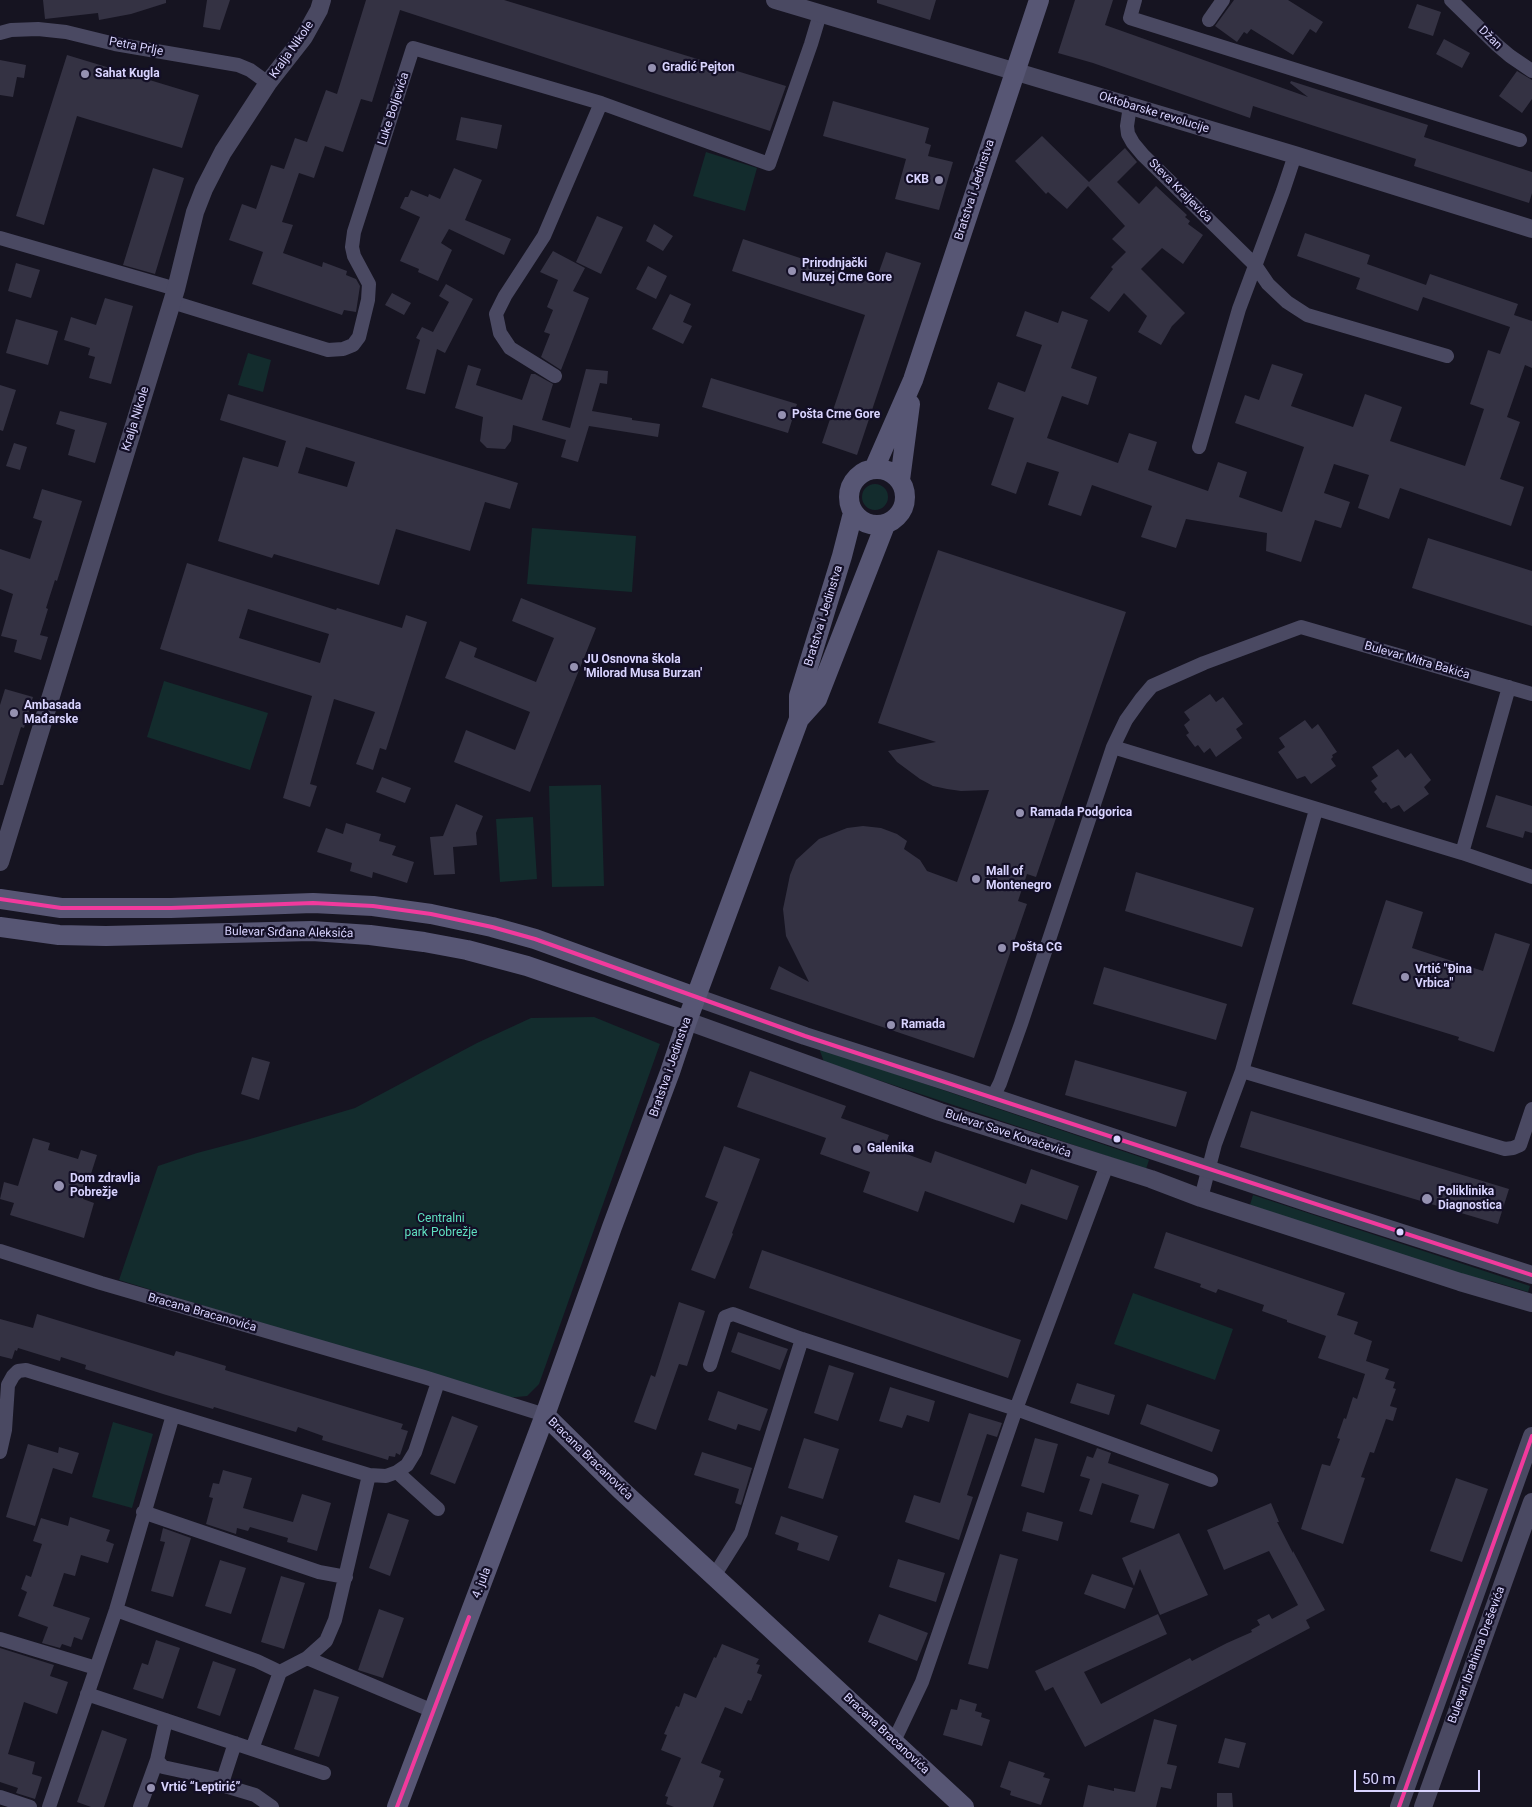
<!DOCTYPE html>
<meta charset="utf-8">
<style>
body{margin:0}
#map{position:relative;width:1532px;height:1807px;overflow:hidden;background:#161421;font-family:Roboto,sans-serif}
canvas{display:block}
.scale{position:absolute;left:1354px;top:1770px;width:126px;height:22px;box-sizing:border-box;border:2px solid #d9d4ff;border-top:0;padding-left:6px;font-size:15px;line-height:18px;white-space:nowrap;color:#d9d4ff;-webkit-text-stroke:4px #130f26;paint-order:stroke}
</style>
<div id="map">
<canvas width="1532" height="1807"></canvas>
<div class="scale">50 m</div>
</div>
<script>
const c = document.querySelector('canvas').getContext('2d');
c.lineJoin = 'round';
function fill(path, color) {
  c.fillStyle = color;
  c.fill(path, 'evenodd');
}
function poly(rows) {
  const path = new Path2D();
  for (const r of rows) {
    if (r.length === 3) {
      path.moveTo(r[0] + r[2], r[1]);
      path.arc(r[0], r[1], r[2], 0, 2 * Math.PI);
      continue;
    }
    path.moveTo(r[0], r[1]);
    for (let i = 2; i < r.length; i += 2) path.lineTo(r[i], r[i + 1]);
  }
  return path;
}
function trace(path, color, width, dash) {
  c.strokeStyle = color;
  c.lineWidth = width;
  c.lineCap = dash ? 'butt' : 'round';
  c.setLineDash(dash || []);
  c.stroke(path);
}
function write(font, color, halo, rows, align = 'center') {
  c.font = font + ' Roboto,sans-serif';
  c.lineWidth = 4.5;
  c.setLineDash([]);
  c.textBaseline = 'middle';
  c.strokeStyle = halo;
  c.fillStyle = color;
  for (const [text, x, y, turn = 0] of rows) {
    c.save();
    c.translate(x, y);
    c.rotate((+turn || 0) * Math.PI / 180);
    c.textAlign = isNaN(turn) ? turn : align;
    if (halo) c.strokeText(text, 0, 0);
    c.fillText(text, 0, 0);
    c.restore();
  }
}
fill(poly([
 [706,152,757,168,745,211,693,196],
 [248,353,271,360,263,392,238,385],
 [875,497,13],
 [532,528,636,536,632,592,527,584],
 [164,681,268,713,250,770,147,737],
 [601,785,604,886,552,887,549,786],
 [533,817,537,879,500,882,496,819],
 [594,1017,660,1044,539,1384,527,1396,505,1398,119,1280,158,1166,197,1153,250,1139,355,1108,477,1043,531,1018],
 [819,1048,1149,1160,1146,1169,824,1062],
 [1253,1195,1530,1286,1528,1292,1491,1281,1473,1279,1250,1205],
 [1133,1293,1233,1329,1215,1380,1114,1344],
 [113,1422,153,1434,132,1508,92,1497]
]), '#132c2d');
fill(poly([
 [43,0,166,0,166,3,131,14,99,20,98,13,45,19],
 [207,0,230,0,220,30,203,27],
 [366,0,504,0,786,86,770,131,400,10,372,102,361,99,343,152,325,146,314,178,299,173,282,222,293,225,283,253,322,267,323,262,347,271,346,275,356,279,360,286,356,312,344,310,342,315,252,284,263,252,229,240,242,204,256,209,271,165,284,169,295,138,307,142,326,90,337,94],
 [877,0,936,0,930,20,877,3],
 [1075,0,1113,0,1105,25,1308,97,1290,83,1291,81,1428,125,1424,137,1532,172,1532,193,1529,203,1414,166,1416,159,1253,106,1250,118,1093,63,1058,53],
 [1234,0,1288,0,1323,22,1316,33,1310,29,1293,55,1251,29,1247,34,1244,32,1237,42,1215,26],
 [1417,4,1441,12,1433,36,1408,28],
 [1444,39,1470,53,1462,68,1436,54],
 [67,55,199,95,182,148,77,116,44,225,16,216],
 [0,60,26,65,24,78,17,77,13,97,0,95],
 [1517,71,1532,80,1532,99,1522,113,1499,96],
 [833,101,929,128,925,143,931,145,928,156,953,162,939,210,895,199,906,159,823,136],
 [461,117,502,125,497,149,456,140],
 [1042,136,1089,182,1125,148,1137,162,1117,182,1139,204,1156,186,1187,215,1185,217,1190,221,1188,224,1203,235,1183,264,1162,248,1141,269,1185,313,1172,326,1161,345,1138,332,1147,316,1124,293,1109,312,1090,298,1113,269,1111,267,1126,252,1112,239,1125,226,1088,186,1067,209,1048,192,1046,194,1015,161],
 [153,168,184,178,155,274,123,265],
 [454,168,482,180,465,220,511,239,504,255,449,229,441,243,452,250,438,281,418,272,419,269,400,261,420,217,400,208,405,197,408,197,411,190,428,197,429,194,440,199],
 [597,216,623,227,601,274,576,262],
 [654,224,673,236,663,251,646,241],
 [1305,233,1370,255,1367,264,1426,285,1430,274,1518,304,1514,315,1532,321,1532,368,1525,365,1507,417,1520,422,1500,479,1524,487,1511,526,1400,488,1389,519,1358,508,1369,475,1334,464,1324,493,1350,502,1341,528,1315,520,1301,562,1266,551,1267,533,1186,519,1176,548,1141,537,1152,506,1092,485,1081,516,1048,505,1059,472,1027,462,1016,494,991,485,1014,418,988,409,998,382,1025,392,1042,345,1016,336,1025,311,1058,323,1062,311,1088,320,1071,368,1097,377,1088,405,1062,396,1047,438,1118,463,1129,433,1157,442,1148,470,1208,491,1218,462,1247,472,1239,497,1282,512,1304,447,1235,423,1245,395,1259,400,1272,364,1303,374,1291,406,1353,427,1365,394,1402,407,1390,441,1465,466,1484,409,1470,404,1488,350,1500,354,1510,327,1423,297,1418,311,1356,289,1360,278,1297,256],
 [743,239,875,283,886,252,921,263,857,455,822,443,865,315,732,271],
 [553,251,585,268,573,291,589,298,561,370,541,357,550,334,544,332,553,310,547,307,558,280,540,272],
 [16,263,40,270,31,298,8,291],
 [648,266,667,276,656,299,636,289],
 [446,284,473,299,445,353,437,349,425,394,406,389,420,340,416,338,422,327,433,332,449,302,439,296],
 [392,293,411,303,404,315,385,305],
 [670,294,691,304,683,322,692,326,683,344,652,329],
 [105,298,133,306,111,384,89,378,95,357,88,355,90,348,64,340,71,317,96,325],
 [16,319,58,331,48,365,6,353],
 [468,365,481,369,476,385,522,400,531,374,535,374,553,384,542,420,570,428,586,369,608,371,607,384,600,383,592,411,632,418,632,420,660,424,658,437,589,426,578,462,561,457,566,440,513,425,511,441,505,449,487,448,480,441,483,417,455,408],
 [711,378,797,404,788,433,702,407],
 [0,385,16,390,3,431,0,430],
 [228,394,518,483,510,509,485,502,470,551,396,529,379,585,274,554,272,558,218,541,243,457,278,467,286,441,220,420],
 [306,447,355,462,347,487,298,473],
 [60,411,107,423,95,463,68,455,75,430,56,424],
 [14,443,27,447,20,470,6,466],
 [42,489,82,501,57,581,55,580,46,608,48,609,40,635,48,637,41,660,14,652,17,640,1,636,13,594,0,589,0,549,30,559,42,521,33,518],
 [1428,538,1532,571,1532,626,1412,588],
 [938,550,1126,612,1036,877,1027,874,1018,901,1027,904,974,1058,770,989,779,966,809,982,786,936,783,909,790,875,796,860,819,839,847,828,863,826,881,828,897,834,907,841,904,849,920,860,927,871,957,882,989,790,961,791,947,789,933,786,920,779,897,762,888,751,936,742,878,723],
 [187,563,336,610,337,608,402,628,406,615,427,622,386,750,380,748,373,770,356,764,375,712,334,699,310,784,317,786,310,807,283,798,312,696,160,649],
 [248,609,329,634,320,663,239,638],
 [521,598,596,628,530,792,454,762,466,730,515,750,530,712,445,678,460,641,477,648,474,657,536,682,554,638,512,621],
 [5,689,33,697,24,728,21,727,3,785,0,785,0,705],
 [1210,694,1216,702,1223,697,1243,724,1236,729,1242,738,1216,757,1210,748,1204,753,1198,745,1195,747,1186,735,1189,733,1184,725,1190,720,1184,712],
 [1305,720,1312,729,1318,724,1337,752,1332,755,1333,757,1331,759,1336,766,1311,784,1305,776,1297,779,1278,752,1285,747,1279,738],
 [1398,749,1405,758,1411,753,1431,780,1424,787,1429,794,1404,812,1399,805,1391,809,1386,802,1383,803,1374,792,1377,789,1371,781,1378,776,1372,767],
 [382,777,411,788,405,803,376,792],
 [1496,795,1532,806,1532,833,1525,831,1523,838,1486,827],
 [456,804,483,816,476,833,477,845,453,847,455,874,434,875,430,837,443,836],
 [346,823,381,834,379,841,396,846,392,855,414,862,407,883,373,872,372,878,350,871,352,863,317,852,326,828,343,834],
 [1136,872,1254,908,1242,947,1125,911],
 [1386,900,1423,912,1412,948,1483,971,1495,933,1530,944,1494,1052,1458,1040,1459,1037,1352,1004],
 [1104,967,1227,1004,1216,1040,1093,1004],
 [252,1057,270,1062,259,1100,241,1094],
 [1075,1060,1187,1092,1176,1127,1065,1095],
 [750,1071,846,1106,841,1118,889,1135,885,1146,931,1163,935,1151,1026,1184,1031,1169,1079,1186,1067,1220,1021,1204,1014,1223,925,1191,918,1212,863,1192,870,1172,820,1154,826,1138,737,1107],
 [1251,1111,1509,1189,1498,1224,1240,1147],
 [33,1138,50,1143,48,1150,78,1159,81,1150,97,1155,83,1199,94,1203,84,1238,10,1215,14,1203,0,1199,4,1182,18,1186],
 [724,1146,760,1159,732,1233,733,1234,715,1279,691,1270,718,1202,705,1197],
 [1166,1232,1345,1293,1337,1315,1358,1322,1354,1334,1372,1341,1366,1361,1389,1369,1385,1379,1395,1382,1393,1388,1396,1389,1390,1406,1397,1408,1393,1421,1386,1419,1374,1453,1370,1452,1361,1477,1365,1478,1343,1544,1301,1529,1322,1464,1330,1466,1340,1439,1337,1438,1344,1418,1346,1419,1353,1397,1357,1399,1365,1374,1318,1358,1326,1336,1287,1322,1287,1320,1262,1311,1264,1305,1218,1289,1216,1293,1200,1287,1201,1284,1154,1268],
 [762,1250,1021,1340,1008,1378,749,1288],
 [679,1302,705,1311,687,1366,679,1364,656,1430,634,1422,651,1375,655,1377],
 [37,1314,174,1356,176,1351,190,1355,226,1366,225,1370,403,1424,401,1429,408,1431,400,1455,396,1453,395,1457,389,1456,388,1460,322,1440,323,1436,298,1427,296,1432,214,1407,213,1409,163,1394,85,1369,86,1365,61,1357,60,1361,18,1348,17,1351,15,1350,12,1359,0,1356,0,1319,33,1328],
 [738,1332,788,1349,780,1370,731,1352],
 [829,1365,854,1373,838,1421,814,1413],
 [1077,1383,1115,1395,1109,1415,1070,1403],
 [890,1387,935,1401,929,1422,907,1415,902,1428,879,1421],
 [718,1391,768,1409,760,1431,738,1424,736,1430,708,1420],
 [1147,1404,1220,1430,1212,1452,1140,1424],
 [969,1413,1002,1423,997,1437,987,1434,967,1495,973,1497,959,1540,905,1522,914,1495,940,1503],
 [452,1416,478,1426,455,1484,430,1474],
 [804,1438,839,1449,823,1499,788,1488],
 [1035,1438,1058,1444,1044,1493,1021,1486],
 [28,1444,58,1453,59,1447,79,1453,72,1474,53,1468,35,1526,6,1517],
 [1097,1448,1111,1453,1108,1463,1169,1484,1154,1529,1130,1522,1139,1495,1102,1483,1092,1515,1079,1511,1090,1479,1080,1476,1087,1456,1093,1458],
 [702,1452,752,1468,741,1505,735,1503,739,1489,694,1475],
 [223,1470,252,1478,243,1508,293,1522,302,1494,331,1503,317,1551,287,1542,288,1538,250,1527,248,1531,237,1528,236,1534,206,1524,213,1498,209,1497,213,1483,219,1484],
 [1456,1478,1488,1489,1462,1562,1430,1551],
 [1271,1503,1279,1522,1277,1522,1293,1553,1293,1551,1325,1610,1306,1620,1310,1628,1085,1747,1053,1687,1045,1691,1035,1671,1158,1614,1167,1634,1084,1672,1101,1704,1190,1658,1192,1661,1227,1643,1252,1632,1251,1630,1260,1625,1257,1620,1269,1614,1272,1619,1298,1605,1269,1551,1224,1570,1207,1530],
 [1027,1512,1063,1522,1058,1541,1022,1531],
 [388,1513,409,1520,390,1576,369,1568],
 [781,1516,838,1536,829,1561,797,1550,799,1543,775,1534],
 [70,1517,110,1530,106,1541,114,1544,108,1563,81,1555,75,1576,64,1573,53,1606,90,1618,82,1640,74,1637,71,1647,62,1644,60,1648,42,1643,48,1627,18,1616,27,1592,21,1589,26,1575,31,1577,42,1544,33,1541,41,1518,68,1526],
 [163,1528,191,1538,173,1597,151,1591,165,1542,160,1541],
 [1179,1533,1208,1595,1160,1615,1140,1569,1134,1586,1122,1558],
 [1000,1554,1018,1559,988,1669,968,1664],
 [898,1559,945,1573,936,1602,889,1587],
 [220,1560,246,1568,231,1614,205,1606],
 [1092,1574,1133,1588,1125,1609,1084,1594],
 [281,1576,305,1583,284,1649,261,1642],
 [379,1609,404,1618,383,1678,358,1670],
 [879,1614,928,1633,917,1661,868,1642],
 [156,1640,180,1648,163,1699,133,1689,142,1663,148,1665],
 [722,1644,759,1659,756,1664,760,1665,757,1673,762,1675,751,1701,748,1700,742,1714,725,1707,701,1763,721,1771,719,1777,724,1779,713,1807,674,1807,666,1804,668,1797,665,1796,681,1758,661,1750,667,1735,664,1734,676,1706,679,1707,684,1693,696,1698,714,1657,716,1658],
 [0,1648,54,1665,50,1676,68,1682,57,1714,24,1702,8,1754,35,1762,32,1774,42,1777,35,1799,16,1793,18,1788,0,1782],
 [213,1661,236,1669,220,1716,197,1708],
 [314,1689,339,1697,319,1757,294,1749],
 [960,1699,977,1704,975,1711,982,1713,981,1717,990,1720,982,1746,943,1735,951,1709,957,1710],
 [1154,1719,1177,1725,1167,1764,1177,1766,1171,1789,1161,1787,1156,1807,1083,1807,1088,1785,1114,1791,1114,1788,1135,1792],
 [102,1730,127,1739,104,1807,91,1807,77,1802],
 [1225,1738,1246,1743,1239,1768,1218,1763],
 [1009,1761,1045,1773,1043,1777,1050,1779,1041,1805,1010,1795,1011,1791,1000,1787],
 [1217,1793,1232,1793,1233,1807,1217,1807]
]), '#343243');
trace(poly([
 [1135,0,1130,18,1520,140],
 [1451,0,1497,45,1510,56,1532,71],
 [1209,20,1223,0],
 [0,33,11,30,38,29,66,32,115,44,238,65,250,70,268,83],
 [1130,106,1127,126,1128,134,1133,143,1143,155,1255,265,1268,284,1287,302,1307,315,1447,356],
 [0,238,176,289],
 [172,302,328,350,343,349,353,345,359,337,368,300,369,284,354,256,352,247,354,232,413,48,601,103,769,164,811,44,820,14],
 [555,376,510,348,500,333,496,314,505,296,544,236,601,103],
 [1199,447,1239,309,1283,191,1295,155],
 [1113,747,1462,853,1532,877],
 [1462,853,1509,687],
 [1242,1071,1505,1149,1513,1148,1520,1145,1532,1109],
 [993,1097,1000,1083,1021,1024,1113,747,1126,720,1141,699,1152,686,1204,663,1301,627,1532,694],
 [1201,1198,1215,1144,1242,1071,1316,810],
 [0,1251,101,1283,424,1377,545,1415],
 [710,1365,725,1317,733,1314,802,1339,1016,1409,1211,1480],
 [0,1452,5,1430,8,1385,13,1376,18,1371,26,1370,369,1475,386,1476,397,1472,407,1465,415,1452,438,1382],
 [397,1472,438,1509],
 [143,1512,319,1572,346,1577],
 [714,1576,741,1533,802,1339],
 [116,1610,257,1661,280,1672],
 [0,1639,96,1668],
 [307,1658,433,1711],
 [87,1694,324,1773],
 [166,1720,157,1760,163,1767,223,1780],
 [894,1741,922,1682,1016,1409,1107,1165],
 [235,1743,223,1780,225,1786,255,1795,272,1807],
 [252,1749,280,1672,307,1658,326,1641,335,1620,369,1475],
 [0,1797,30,1807],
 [49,1807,116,1610,173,1415],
 [140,1807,157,1760]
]), '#4a4962', 14);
trace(poly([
 [775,0,1295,155,1532,229],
 [0,862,176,289,195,212,204,189,223,152,268,83,304,37,319,10,322,0],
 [695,997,805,1036,951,1083,1312,1204,1532,1275],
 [687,1021,940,1112,1151,1179,1201,1198,1460,1282,1532,1303],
 [1399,1807,1532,1436],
 [1423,1807,1532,1502]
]), '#4a4962', 18);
trace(poly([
 [877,497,28],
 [874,469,913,380,1039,0],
 [900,480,910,404],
 [799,719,799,696,842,556,853,513],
 [0,899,61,908,171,908,313,903,373,906,431,914,492,927,535,939,695,997],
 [0,927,59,935,106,936,312,931,370,935,424,942,467,950,527,966,687,1021],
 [545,1415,621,1490,964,1807],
 [397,1807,545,1415,612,1227,670,1072,687,1021,799,719,817,699,885,525]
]), '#575674', 20);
trace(poly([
 [0,899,61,908,171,908,313,903,373,906,431,914,492,927,535,939,805,1036,1532,1275],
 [397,1807,469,1617],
 [1399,1807,1532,1436]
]), '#f13a9d', 4);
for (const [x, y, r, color] of [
 [652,68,5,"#9591b1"],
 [85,74,5,"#9591b1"],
 [939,180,5,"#9591b1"],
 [792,271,5,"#9591b1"],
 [782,415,5,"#9591b1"],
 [574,667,5,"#9591b1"],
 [14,713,5,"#9591b1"],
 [1020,813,5,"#9591b1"],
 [976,879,5,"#9591b1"],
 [1002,948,5,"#9591b1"],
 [1405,977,5,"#9591b1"],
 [891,1025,5,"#9591b1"],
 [1117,1139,4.5,"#d9d4ff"],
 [857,1149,5,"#9591b1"],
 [59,1186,6,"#9591b1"],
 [1427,1199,6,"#9591b1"],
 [1400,1232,4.5,"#d9d4ff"],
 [151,1788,5,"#9591b1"]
]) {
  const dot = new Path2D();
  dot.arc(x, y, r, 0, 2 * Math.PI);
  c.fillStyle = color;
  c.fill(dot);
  trace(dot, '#130f26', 2);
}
write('12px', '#d9d4ff', '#130f26', [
 ["Džan",1490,38,44],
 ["Petra Prlje",136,47,11],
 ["Kralja Nikole",292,50,-55],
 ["Luke Boljevića",394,109,-72],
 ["Oktobarske revolucije",1154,113,17],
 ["Bratstva i Jedinstva",975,190,-72],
 ["Steva Kraljevića",1180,191,45],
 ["Kralja Nikole",136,419,-73],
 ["Bratstva i Jedinstva",824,616,-73],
 ["Bulevar Mitra Bakića",1417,661,16],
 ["Bulevar Srđana Aleksića",289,933,1],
 ["Bratstva i Jedinstva",671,1067,-71],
 ["Bulevar Save Kovačevića",1008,1134,18],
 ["Bracana Bracanovića",202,1313,16],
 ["Bracana Bracanovića",590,1459,44],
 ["4. jula",482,1583,-69],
 ["Bulevar Ibrahima Dreševića",1477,1655,-70],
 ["Bracana Bracanovića",886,1734,43]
]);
write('bold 12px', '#d9d4ff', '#130f26', [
 ["Gradić Pejton",662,68],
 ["Sahat Kugla",95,74],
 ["CKB",929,180,"right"],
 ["Prirodnjački",802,264],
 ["Muzej Crne Gore",802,278],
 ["Pošta Crne Gore",792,415],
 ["JU Osnovna škola",584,660],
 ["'Milorad Musa Burzan'",584,674],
 ["Ambasada",24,706],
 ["Mađarske",24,720],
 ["Ramada Podgorica",1030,813],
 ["Mall of",986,872],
 ["Montenegro",986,886],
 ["Pošta CG",1012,948],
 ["Vrtić \"Đina",1415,970],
 ["Vrbica\"",1415,984],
 ["Ramada",901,1025],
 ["Galenika",867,1149],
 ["Dom zdravlja",70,1179],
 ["Pobrežje",70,1193],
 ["Poliklinika",1438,1192],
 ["Diagnostica",1438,1206],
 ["Vrtić “Leptirić”",161,1788]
], 'left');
write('12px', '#5fe0c0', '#130f26', [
 ["Centralni",441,1219],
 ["park Pobrežje",441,1233]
]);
</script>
